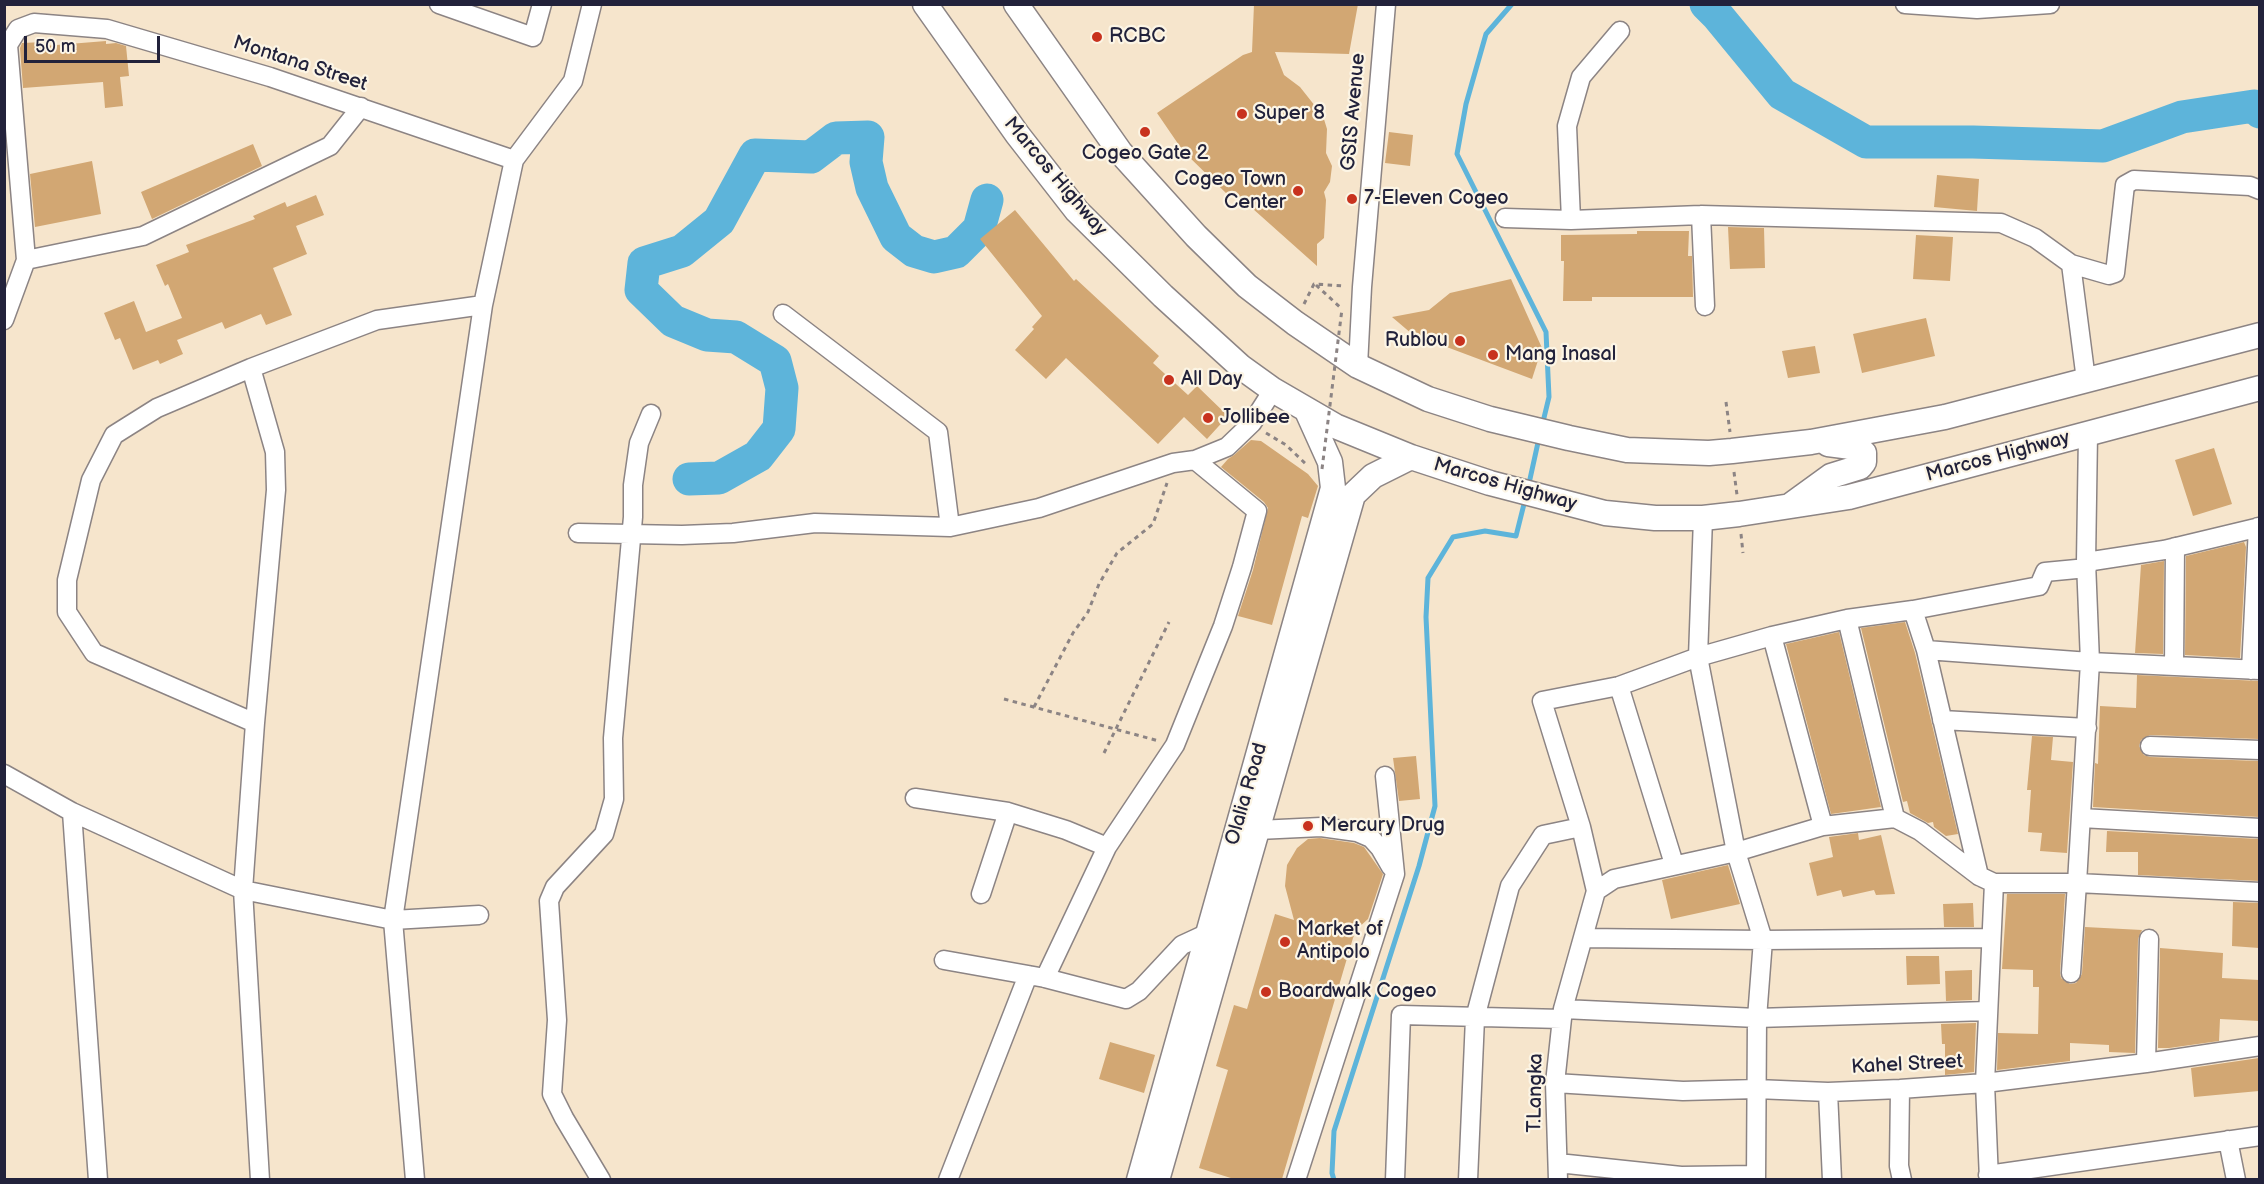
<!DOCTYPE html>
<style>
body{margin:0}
#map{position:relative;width:2264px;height:1184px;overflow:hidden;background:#f6e5cc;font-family:"Balsamiq Sans",sans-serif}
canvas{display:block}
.frame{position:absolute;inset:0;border:6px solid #22223b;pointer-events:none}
.scale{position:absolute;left:24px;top:36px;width:136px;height:27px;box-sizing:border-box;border:3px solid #22223b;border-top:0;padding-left:8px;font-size:18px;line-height:21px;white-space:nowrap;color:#22223b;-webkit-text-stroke:4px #fcf5e5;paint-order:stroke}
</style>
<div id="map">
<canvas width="2264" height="1184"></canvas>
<div class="frame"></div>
<div class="scale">50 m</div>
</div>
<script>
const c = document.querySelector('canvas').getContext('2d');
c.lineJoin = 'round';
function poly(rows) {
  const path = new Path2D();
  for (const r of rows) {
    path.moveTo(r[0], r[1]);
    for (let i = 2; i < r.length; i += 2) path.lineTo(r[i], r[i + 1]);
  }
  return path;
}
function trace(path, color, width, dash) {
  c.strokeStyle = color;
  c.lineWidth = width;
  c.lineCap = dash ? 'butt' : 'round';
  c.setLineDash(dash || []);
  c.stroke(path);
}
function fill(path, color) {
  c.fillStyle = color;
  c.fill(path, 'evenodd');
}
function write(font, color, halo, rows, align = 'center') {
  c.font = font + ' "Balsamiq Sans",sans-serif';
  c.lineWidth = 4.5;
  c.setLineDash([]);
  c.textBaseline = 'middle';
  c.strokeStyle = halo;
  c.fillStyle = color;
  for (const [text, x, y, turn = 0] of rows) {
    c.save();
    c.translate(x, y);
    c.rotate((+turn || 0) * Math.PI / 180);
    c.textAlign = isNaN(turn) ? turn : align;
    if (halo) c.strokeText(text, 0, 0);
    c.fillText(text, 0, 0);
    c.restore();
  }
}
trace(poly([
 [1512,4,1486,34,1466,104,1457,154,1546,332,1549,397,1542,426],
 [1528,488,1539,438],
 [1334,1180,1332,1173,1334,1131,1419,866,1435,806,1426,617,1428,578,1453,537,1485,531,1516,536,1525,500]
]), '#5db4da', 5);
trace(poly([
 [1706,4,1717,15,1782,94,1866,142,1973,142,2103,146,2182,117,2254,106,2260,112],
 [689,479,719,478,758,456,779,429,782,388,775,361,736,337,707,335,673,321,641,290,644,263,682,251,719,221,755,155,811,157,836,138,868,137,866,162,872,188,896,237,914,251,934,257,956,252,979,229,987,200]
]), '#5db4da', 33);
fill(poly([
 [1254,4,1358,4,1349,54,1275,52,1284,75,1300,87,1323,116,1327,129,1326,153,1332,166,1330,182,1324,192,1326,200,1324,238,1317,244,1317,266,1234,192,1229,196,1183,151,1157,113,1243,55,1252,52],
 [106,41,106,44,116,43,126,46,129,76,120,77,123,106,105,108,103,82,23,88,20,48,22,43,44,42,44,46],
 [1389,132,1413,135,1410,166,1385,163],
 [253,144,262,166,152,219,141,192],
 [92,161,101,214,35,227,30,174],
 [1937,175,1979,179,1977,211,1934,207],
 [316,195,324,215,296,226,307,254,273,268,292,315,266,325,261,314,225,329,222,322,177,340,183,354,160,364,158,360,133,370,120,338,115,340,104,313,134,301,146,332,182,318,168,284,165,286,156,265,189,252,186,245,255,219,253,216,285,202,287,207],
 [1015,210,1074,281,1076,279,1159,356,1153,363,1188,395,1197,386,1228,416,1207,439,1184,417,1158,444,1066,358,1046,379,1015,350,1034,329,1032,327,1042,316,980,239],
 [1728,227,1764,228,1765,268,1730,269],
 [1637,231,1689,231,1688,256,1692,256,1693,297,1592,297,1592,301,1563,301,1564,261,1561,261,1561,235,1637,234],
 [1916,235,1953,237,1950,281,1913,279],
 [1511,279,1542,348,1532,379,1412,334,1392,317,1429,310,1450,293],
 [1926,318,1935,356,1862,373,1853,334],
 [1815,346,1820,373,1788,378,1782,351],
 [1251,440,1261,441,1308,474,1318,486,1308,518,1302,516,1272,625,1238,616,1253,570,1268,508,1264,502,1221,467,1228,459,1234,455],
 [2214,448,2232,504,2193,516,2175,460],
 [2244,542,2246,547,2240,658,2185,655,2186,556],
 [2164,561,2163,654,2135,653,2141,565],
 [1905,622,1915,653,1958,834,1946,836,1934,827,1933,822,1928,823,1910,813,1907,801,1903,802,1861,628],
 [1839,632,1881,807,1831,814,1786,644],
 [2137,675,2259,681,2259,739,2150,735,2141,740,2139,746,2144,755,2150,757,2259,761,2259,817,2093,807,2095,763,2098,764,2100,706,2136,708],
 [2032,736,2053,737,2051,760,2073,762,2067,853,2040,851,2042,833,2028,832,2031,790,2027,790],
 [1416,756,1420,799,1399,801,1393,758],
 [2107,831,2259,839,2259,881,2138,875,2138,852,2106,852],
 [1858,833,1859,840,1881,835,1895,894,1876,895,1874,890,1843,897,1841,890,1817,896,1809,863,1833,857,1829,837],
 [1320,838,1354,843,1364,847,1383,874,1368,919,1357,929,1353,938,1282,1179,1234,1179,1199,1168,1228,1070,1216,1066,1234,1005,1247,1009,1275,914,1294,920,1285,886,1287,865,1297,848,1308,839],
 [1728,865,1740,904,1671,919,1662,880],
 [2007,894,2065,894,2060,972,2061,978,2070,984,2076,983,2082,974,2085,927,2142,930,2138,939,2135,1053,2109,1052,2109,1045,2070,1043,2070,1061,1997,1070,1998,1033,2038,1034,2039,987,2033,987,2033,970,2002,969],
 [2233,902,2259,903,2259,948,2232,946],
 [1973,903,1974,927,1944,927,1943,904],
 [2160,948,2223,953,2222,978,2259,980,2259,1021,2220,1019,2219,1041,2169,1048,2158,1048],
 [1906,956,1939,956,1940,984,1907,985],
 [1972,970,1972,1000,1946,1001,1945,971],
 [1976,1023,1974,1072,1945,1075,1945,1044,1942,1044,1941,1024],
 [1110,1042,1155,1055,1144,1093,1099,1079],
 [2259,1058,2259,1091,2194,1097,2191,1068]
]), '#d2a773');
const minor = poly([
 [439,4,533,37,542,4],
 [1905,4,1977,9,2050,4],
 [1701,215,1705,306],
 [1505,218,1571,220,1701,215,2001,223,2035,238,2071,264,2086,380],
 [1571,220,1567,126,1581,77,1620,31],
 [26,260,143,236,330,146,361,107],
 [2071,264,2109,275,2115,273,2125,185,2134,180,2250,186,2260,190],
 [783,314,938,432,950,527],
 [4,320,26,260,8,45,18,29,34,23,107,29,270,77,514,160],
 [1358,366,1362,287,1386,4],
 [251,368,275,452,276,490,255,723,243,890,260,1180],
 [1703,518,1698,657,1736,852,1763,940,1757,1018,1756,1180],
 [578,533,682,535,733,533,815,523,950,527,1039,508,1173,463,1195,460],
 [2086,562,2164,550,2260,527],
 [1913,610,1926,650,1979,876],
 [1847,619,1895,818],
 [1772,636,1823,826],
 [1926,650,2090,662,2260,670],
 [2174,666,2175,547],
 [2251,670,2258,527],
 [1619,686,1674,864],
 [1942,720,2087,728],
 [255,723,94,653,67,612,67,580,91,480,114,435,157,408,251,368,377,320,483,305],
 [2150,746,2260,750],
 [4,774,72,812,243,890,393,920,479,915],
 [915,798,1008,812,1066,830,1107,847],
 [72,812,98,1180],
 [2081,818,2260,828],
 [1247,827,1258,830,1321,827,1357,832,1371,838,1380,848,1391,867],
 [1596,891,1581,827,1542,701,1619,686,1698,657,1772,636,1847,619,1913,610,2039,586,2045,572,2087,568],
 [981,894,1008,812],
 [1584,938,1763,940,1991,938],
 [944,960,1045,978,1126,999,1139,991,1182,945,1208,933,1216,935],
 [2071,973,2077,883,2260,892],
 [1045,978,1107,847,1175,745,1223,626,1242,567,1257,511,1195,460,1227,447,1252,423,1273,390],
 [1563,1009,1757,1018,1987,1011],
 [2146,1063,2149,939],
 [1555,1083,1683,1091,1756,1089,1828,1092,1900,1089,1985,1083,2146,1063,2260,1046],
 [1900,1089,1899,1166,1902,1180],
 [1828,1092,1832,1180],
 [2228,1140,2236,1180],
 [1558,1163,1681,1176,1755,1175],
 [1988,1175,2260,1136],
 [415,1180,393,920,483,305,514,160,573,81,592,4],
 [601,1180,564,1118,552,1094,557,1020,549,901,555,887,604,834,614,799,613,738,633,517,633,485,639,443,651,414],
 [948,1180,1028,975],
 [1296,1180,1395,874,1385,776],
 [1395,1180,1401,1015,1562,1019],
 [1468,1180,1475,1018,1510,886,1543,835,1581,827],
 [1558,1180,1555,1083,1563,1009,1596,891,1614,879,1736,852,1823,826,1895,818,1920,831,1979,876,1994,883],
 [1989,1180,1985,1083,1994,883,2077,883,2090,662,2086,562,2088,434]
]);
const major = poly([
 [925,4,1017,134,1077,211,1163,296,1241,367,1273,390,1335,426,1411,457,1490,483,1605,513,1655,518,1703,518,1739,514,1849,497,2260,388],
 [1016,4,1120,152,1196,236,1247,286,1295,323,1358,366,1428,399,1490,419,1569,438,1627,450,1709,453,1732,451,1811,442,1945,417,2260,335],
 [1791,505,1831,476,1860,467,1864,462,1864,453,1859,448,1828,444],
 [1139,1180,1333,488,1330,462,1307,411],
 [1157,1180,1353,495,1373,476,1411,457]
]);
trace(minor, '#8c8484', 21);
trace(major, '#8c8484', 27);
trace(poly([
 [1316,285,1342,309],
 [1304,304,1314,284,1345,286],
 [1726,402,1730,432],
 [1266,433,1286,445,1308,466],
 [1734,472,1737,495],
 [1741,534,1743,553],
 [1004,699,1159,741],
 [1034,707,1073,633,1088,612,1099,584,1117,553,1153,524,1167,483],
 [1104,753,1169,622]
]), '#8c8484', 3, [4.5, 4.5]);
trace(minor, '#fff', 18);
trace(major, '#fff', 24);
trace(poly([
 [1322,469,1342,309]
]), '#8c8484', 3, [4.5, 4.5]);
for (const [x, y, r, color] of [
 [1097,37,6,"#c8321e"],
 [1242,114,6,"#c8321e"],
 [1145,132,6,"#c8321e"],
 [1298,191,6,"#c8321e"],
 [1352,199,6,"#c8321e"],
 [1460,341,6,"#c8321e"],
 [1493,355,6,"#c8321e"],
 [1169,380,6,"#c8321e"],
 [1208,418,6,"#c8321e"],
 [1308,826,6,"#c8321e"],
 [1285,942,6,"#c8321e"],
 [1266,992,6,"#c8321e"]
]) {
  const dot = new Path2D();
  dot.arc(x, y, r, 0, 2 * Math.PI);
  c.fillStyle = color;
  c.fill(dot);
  trace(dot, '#fcf5e5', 2);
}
write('20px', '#22223b', '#fcf5e5', [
 ["RCBC",1109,37],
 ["Super 8",1254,114],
 ["Cogeo Gate 2",1145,154,"center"],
 ["Cogeo Town",1286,180,"right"],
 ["Center",1286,203,"right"],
 ["7-Eleven Cogeo",1364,199],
 ["Rublou",1448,341,"right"],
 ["Mang Inasal",1505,355],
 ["All Day",1181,380],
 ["Jollibee",1220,418],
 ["Mercury Drug",1320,826],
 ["Market of",1297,930],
 ["Antipolo",1297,953],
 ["Boardwalk Cogeo",1278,992]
], 'left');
write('20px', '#22223b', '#fcf5e5', [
 ["Montana Street",300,64,18],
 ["GSIS Avenue",1354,112,-85],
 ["Marcos Highway",1055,177,50],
 ["Marcos Highway",1998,457,-15],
 ["Marcos Highway",1505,485,16],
 ["Olalia Road",1247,794,-74],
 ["Kahel Street",1907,1065,-3],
 ["T.Langka",1536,1093,-89]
]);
</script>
